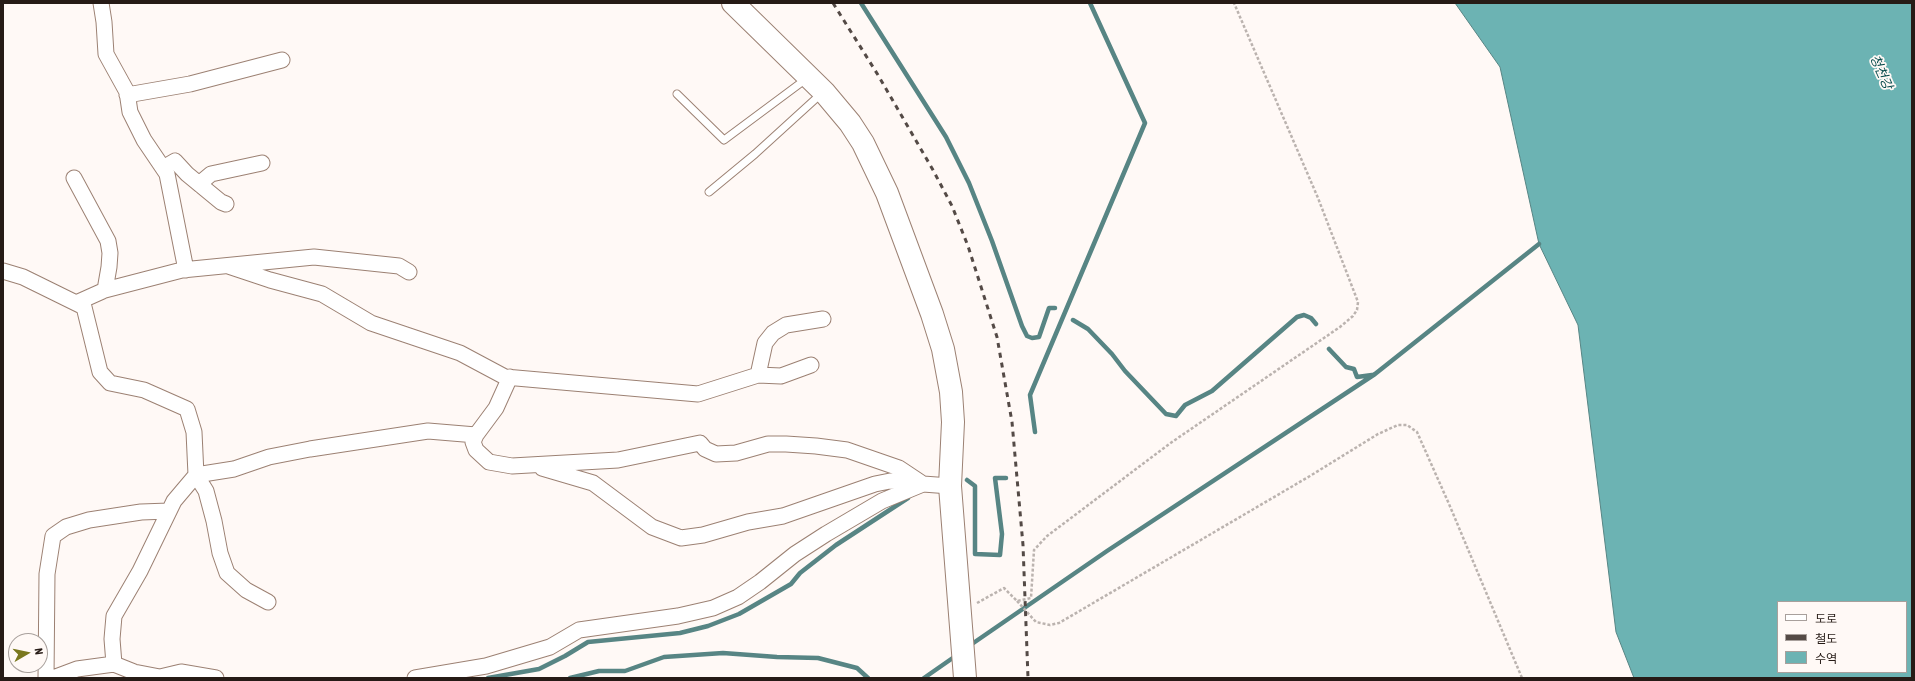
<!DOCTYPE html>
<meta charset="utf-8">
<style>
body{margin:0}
#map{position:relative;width:1915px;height:681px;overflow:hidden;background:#fff9f6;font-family:"Asap Condensed","Noto Sans KR",sans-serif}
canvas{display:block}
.frame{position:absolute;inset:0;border:4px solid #261b16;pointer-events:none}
.legend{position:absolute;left:1777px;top:601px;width:130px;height:72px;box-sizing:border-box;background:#fff9f6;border:1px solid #a8a09c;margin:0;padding:5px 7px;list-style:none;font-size:12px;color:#261b16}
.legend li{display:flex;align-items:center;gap:8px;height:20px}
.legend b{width:20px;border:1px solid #a8a09c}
.north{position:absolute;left:8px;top:633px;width:40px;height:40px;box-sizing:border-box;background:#fff9f6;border:1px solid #a8a09c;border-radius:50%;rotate:81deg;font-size:11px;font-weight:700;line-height:16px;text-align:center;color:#261b16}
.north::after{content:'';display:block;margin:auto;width:14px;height:18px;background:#7a781e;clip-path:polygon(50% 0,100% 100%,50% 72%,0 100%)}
</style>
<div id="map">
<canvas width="1915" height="681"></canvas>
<div class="frame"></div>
<ul class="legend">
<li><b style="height:5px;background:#fff"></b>도로</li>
<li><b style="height:5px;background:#544a46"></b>철도</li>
<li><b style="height:11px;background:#6cb3b3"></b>수역</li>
</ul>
<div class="north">N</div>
</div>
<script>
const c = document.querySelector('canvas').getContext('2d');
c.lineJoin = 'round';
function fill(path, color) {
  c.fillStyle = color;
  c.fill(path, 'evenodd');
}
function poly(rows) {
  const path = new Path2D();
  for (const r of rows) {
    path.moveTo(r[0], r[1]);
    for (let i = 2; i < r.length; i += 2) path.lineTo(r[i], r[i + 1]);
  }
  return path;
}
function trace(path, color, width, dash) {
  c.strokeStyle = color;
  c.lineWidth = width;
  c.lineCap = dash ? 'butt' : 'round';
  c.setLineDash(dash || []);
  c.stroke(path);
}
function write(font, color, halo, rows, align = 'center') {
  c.font = font + ' "Asap Condensed","Noto Sans KR",sans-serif';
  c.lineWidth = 3.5;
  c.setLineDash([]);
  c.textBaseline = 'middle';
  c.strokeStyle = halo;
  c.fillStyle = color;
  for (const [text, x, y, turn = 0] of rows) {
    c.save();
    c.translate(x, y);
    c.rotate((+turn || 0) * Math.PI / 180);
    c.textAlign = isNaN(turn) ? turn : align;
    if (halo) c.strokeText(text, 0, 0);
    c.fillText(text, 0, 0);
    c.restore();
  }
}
const water = poly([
 [1455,3,1912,3,1912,678,1634,678,1616,632,1578,325,1539,244,1500,67,1455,3],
 [1778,602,1906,602,1906,672,1778,672,1778,602]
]);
fill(water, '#6cb3b3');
trace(water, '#578584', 1);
trace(poly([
 [861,3,946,137,969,183,992,241,1022,326,1027,336,1032,338,1039,337,1049,308,1055,308],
 [1073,320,1088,329,1112,354,1125,371,1166,414,1176,416,1185,405,1212,391,1297,317,1304,315,1311,318,1316,324],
 [1329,349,1346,367,1354,369,1357,377,1372,375],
 [1035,432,1030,395,1145,123,1090,3],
 [967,480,975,486,975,554,1000,555,1002,534,995,478,1006,478],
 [969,646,1107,551,1375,374,1539,244],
 [488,678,539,669,565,656,588,642,680,633,708,626,739,614,791,584,800,573,836,545,908,498],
 [570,678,599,671,625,671,664,657,723,653,777,657,818,658,857,668,868,678],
 [924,678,957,655]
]), '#578584', 4.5);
const lane = poly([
 [677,94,724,140,806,79],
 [709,192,755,154,822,93]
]);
const street = poly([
 [101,3,104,22,106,54,127,92,130,112,144,140,167,174,186,270],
 [127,95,190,84,282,60],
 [163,168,175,161,187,174,221,202,226,204],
 [74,178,108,241,110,253,109,267,105,290],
 [199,184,211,174,262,163],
 [228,266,270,280,322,294,371,323,460,353,505,377,698,394,758,375,781,376,811,365],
 [3,271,23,277,84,307,100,372,110,383,144,390,187,409,194,432,196,475,174,501,140,571,114,616,112,639,114,664],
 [76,303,105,290,182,270,314,257,399,266,409,272],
 [758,375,765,343,773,333,786,325,823,319],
 [476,435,473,442,476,450,489,462,512,466,618,460,700,443,705,449,716,454,736,453,768,444,786,444,816,446,847,450,899,468,923,484],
 [542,468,593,483,652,527,681,538,703,535,748,522,783,516,875,484,890,481,920,484],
 [268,602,246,590,227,573,220,553,214,521,206,491,196,475,234,469,269,457,310,449,428,431,476,435,496,408,510,377],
 [46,678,47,574,53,536,66,527,89,520,141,512,169,511],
 [53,678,77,669,114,664,134,672,160,677,181,672,216,678],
 [415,678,486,666,550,647,579,630,678,616,713,608,738,597,760,582,795,554,826,534,882,501,923,484,950,486]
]);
const primary = poly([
 [733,3,824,92,850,123,863,143,887,193,932,314,943,349,951,392,953,422,950,486,965,678]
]);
trace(lane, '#9c8173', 9);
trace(street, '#9c8173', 17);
trace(primary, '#9c8173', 24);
trace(poly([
 [1017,601,1036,622,1050,625,1059,623,1310,476,1378,434,1398,425,1407,425,1417,432,1449,504,1522,678],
 [977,603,1004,588,1017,601,1031,598,1034,550,1047,536,1172,442,1340,327,1353,316,1357,310,1358,302,1318,198,1234,3]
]), '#bbb3af', 2.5, [3, 2]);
trace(lane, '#fff', 7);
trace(street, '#fff', 15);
trace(primary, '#fff', 22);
trace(poly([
 [833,3,878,75,933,170,952,206,968,246,997,337,1012,422,1023,545,1028,678]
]), '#544a46', 3, [5, 5]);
write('italic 13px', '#084b4c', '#fff9f6', [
 ["청천강",1881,72,66]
]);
</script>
